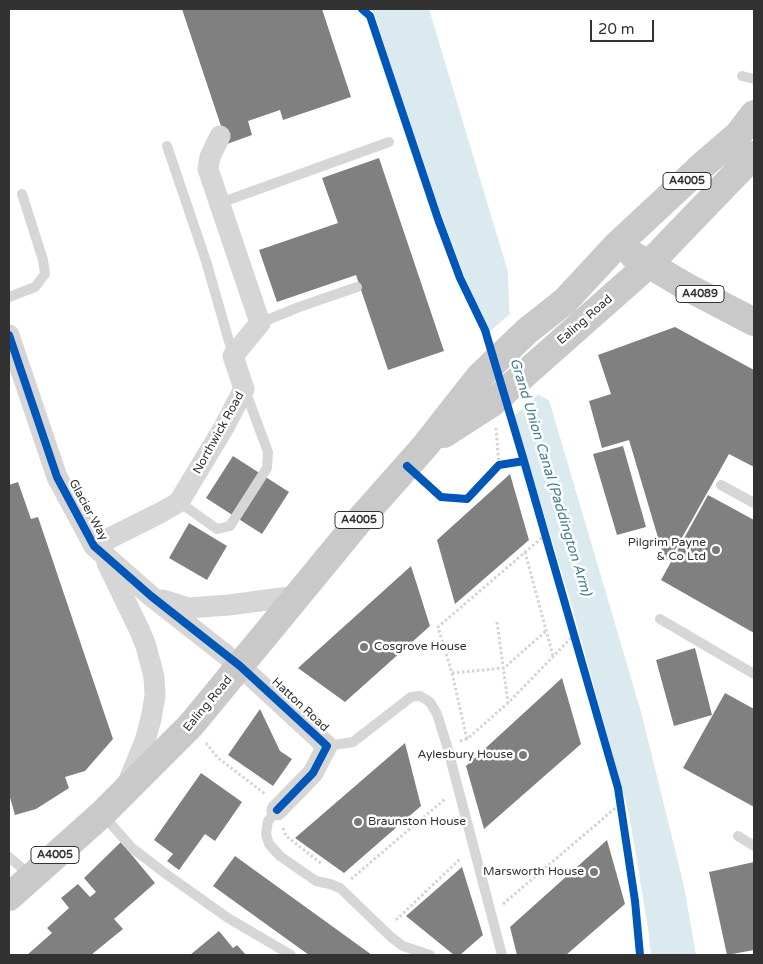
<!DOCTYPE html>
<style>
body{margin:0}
#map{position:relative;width:763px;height:964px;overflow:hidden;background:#fff;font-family:"Varela Round",sans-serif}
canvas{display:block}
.frame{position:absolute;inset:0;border:10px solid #323232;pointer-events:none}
.scale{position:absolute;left:590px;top:20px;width:64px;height:22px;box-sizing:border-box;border:2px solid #323232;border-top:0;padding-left:6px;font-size:15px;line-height:18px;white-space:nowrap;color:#323232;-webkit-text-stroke:4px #fff;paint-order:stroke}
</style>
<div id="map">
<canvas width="763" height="964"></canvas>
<div class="frame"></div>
<div class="scale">20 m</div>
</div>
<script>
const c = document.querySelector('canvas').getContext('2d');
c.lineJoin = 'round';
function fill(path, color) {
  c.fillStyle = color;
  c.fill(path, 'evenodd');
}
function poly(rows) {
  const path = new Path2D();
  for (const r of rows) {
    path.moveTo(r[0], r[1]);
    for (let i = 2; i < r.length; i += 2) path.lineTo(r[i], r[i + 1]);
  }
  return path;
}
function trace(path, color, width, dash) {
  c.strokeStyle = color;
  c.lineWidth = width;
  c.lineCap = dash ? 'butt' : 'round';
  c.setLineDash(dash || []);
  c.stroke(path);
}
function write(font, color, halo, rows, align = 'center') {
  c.font = font + ' "Varela Round",sans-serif';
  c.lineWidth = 5;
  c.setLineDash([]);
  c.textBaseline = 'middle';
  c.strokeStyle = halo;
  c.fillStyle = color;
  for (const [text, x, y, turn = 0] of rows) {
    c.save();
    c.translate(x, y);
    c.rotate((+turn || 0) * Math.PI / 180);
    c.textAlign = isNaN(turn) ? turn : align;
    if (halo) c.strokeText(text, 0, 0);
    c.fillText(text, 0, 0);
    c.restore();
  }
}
fill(poly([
 [370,9,429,9,508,272,509,310,539,395,549,400,641,712,684,886,696,955,651,955,648,928,629,814,571,603,488,330,464,275,425,172,374,13]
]), '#daeaee');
fill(poly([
 [512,312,541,392,512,418,487,334]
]), '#fff');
fill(poly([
 [182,9,322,9,351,97,283,120,280,110,248,121,252,135,227,144],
 [379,158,444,351,388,370,356,275,277,302,259,250,338,223,322,178],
 [675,327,754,370,754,467,729,454,670,559,665,561,629,440,602,448,589,401,611,394,598,355],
 [623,446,646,527,617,535,593,454],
 [233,456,289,492,262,534,206,498],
 [510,474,529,540,455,604,437,540],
 [18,482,31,519,38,517,113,739,85,771,65,777,69,788,36,809,15,815,9,794,9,485],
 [708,495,754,520,754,633,661,580],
 [189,523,227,546,207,580,169,558],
 [411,566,430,626,345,702,298,668],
 [695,648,712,715,674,726,656,660],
 [562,678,581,744,484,829,466,766],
 [725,693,754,709,754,807,683,768],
 [260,709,280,751,292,759,273,786,228,755],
 [405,743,421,806,344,873,295,838],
 [201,773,242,802,215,841,205,834,179,870,167,861,173,854,154,840],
 [607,840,625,904,566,955,517,955,510,927],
 [121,842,155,883,114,919,123,929,91,955,27,955,52,933,47,928,69,908,61,898,78,884,90,897,96,892,84,878],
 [235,856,372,955,309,955,213,886],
 [754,862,754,950,727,955,709,872],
 [462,867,483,935,460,955,454,955,406,916],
 [219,931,233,948,237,945,246,955,190,955]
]), '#808080');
trace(poly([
 [496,428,499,465],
 [525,552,553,656],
 [497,622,508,703],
 [452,673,504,668,546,631],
 [467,739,452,673,438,627,545,535],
 [460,741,467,739,508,703,574,635],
 [206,743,217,757,265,794],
 [283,828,286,836,322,864],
 [351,879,445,799],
 [503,904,620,804],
 [396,920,460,859]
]), '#d4d4d4', 3, [2.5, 2.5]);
trace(poly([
 [742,76,754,79],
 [167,146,206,261,233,355],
 [220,203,389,142],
 [9,297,35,287,45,274,43,260,22,194],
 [260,323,299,307,357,287],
 [721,485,754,503],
 [179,502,217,529,230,526,267,468,268,452,245,390],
 [660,619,754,674],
 [327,746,353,742,411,697,420,696,430,702,437,714,447,746,502,955],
 [277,810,268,821,266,834,269,844,280,856,316,881,330,884,340,888,391,937,403,946,430,955],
 [103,815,132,848,166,874,228,918,291,955],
 [738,836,754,846],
 [9,857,31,876]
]), '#d6d6d6', 10);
trace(poly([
 [9,335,57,477,94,546,151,596,240,666,327,746,313,773,277,810],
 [94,546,160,513,179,502,223,429,244,389,233,356,260,323,208,169,210,157,220,136],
 [107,563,139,629,146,646,154,677,155,696,151,719,145,741,127,785],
 [163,600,188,608,229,605,297,596]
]), '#d6d6d6', 21);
trace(poly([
 [633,255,687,287,754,322],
 [444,434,492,403,648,265,754,155],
 [9,897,102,814,191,725,363,516,425,446,480,376,527,331,565,301,617,245,703,165,738,135,754,114]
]), '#c9c9c9', 28);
trace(poly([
 [362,9,370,16,438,219,460,278,485,330,524,461,618,788,635,901,640,955],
 [9,335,57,477,94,546,151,596,240,666,327,746,313,773,277,810],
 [407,466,441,497,467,499,499,465,524,461]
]), '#0057b8', 8);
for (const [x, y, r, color] of [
 [716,550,5,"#7a7a7a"],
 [364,647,5,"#7a7a7a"],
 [523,755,5,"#7a7a7a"],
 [358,822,5,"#7a7a7a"],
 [594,872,5,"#7a7a7a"]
]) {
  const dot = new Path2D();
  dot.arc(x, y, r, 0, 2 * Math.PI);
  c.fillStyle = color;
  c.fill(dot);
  trace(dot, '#fff', 2);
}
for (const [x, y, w] of [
 [687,181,48],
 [700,294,48],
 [359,520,48],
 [55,855,48]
]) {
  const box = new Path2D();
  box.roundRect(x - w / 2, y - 8.5, w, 17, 4);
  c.fillStyle = '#fff';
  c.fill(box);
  trace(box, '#323232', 1);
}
write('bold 11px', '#323232', null, [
 ["A4005",687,181],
 ["A4089",700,294],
 ["A4005",359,520],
 ["A4005",55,855]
]);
write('12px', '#323232', '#fff', [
 ["Ealing Road",585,320,-41],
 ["Northwick Road",219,433,-61],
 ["Glacier Way",88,510,61],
 ["Ealing Road",208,704,-50],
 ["Hatton Road",300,705,43]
]);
write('12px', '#323232', '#fff', [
 ["Pilgrim Payne",706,543],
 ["& Co Ltd",706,557],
 ["Cosgrove House",374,647,"left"],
 ["Aylesbury House",513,755],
 ["Braunston House",368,822,"left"],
 ["Marsworth House",584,872]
], 'right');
write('italic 14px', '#457e90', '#fff', [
 ["Grand Union Canal (Paddington Arm)",550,477,73]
]);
</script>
